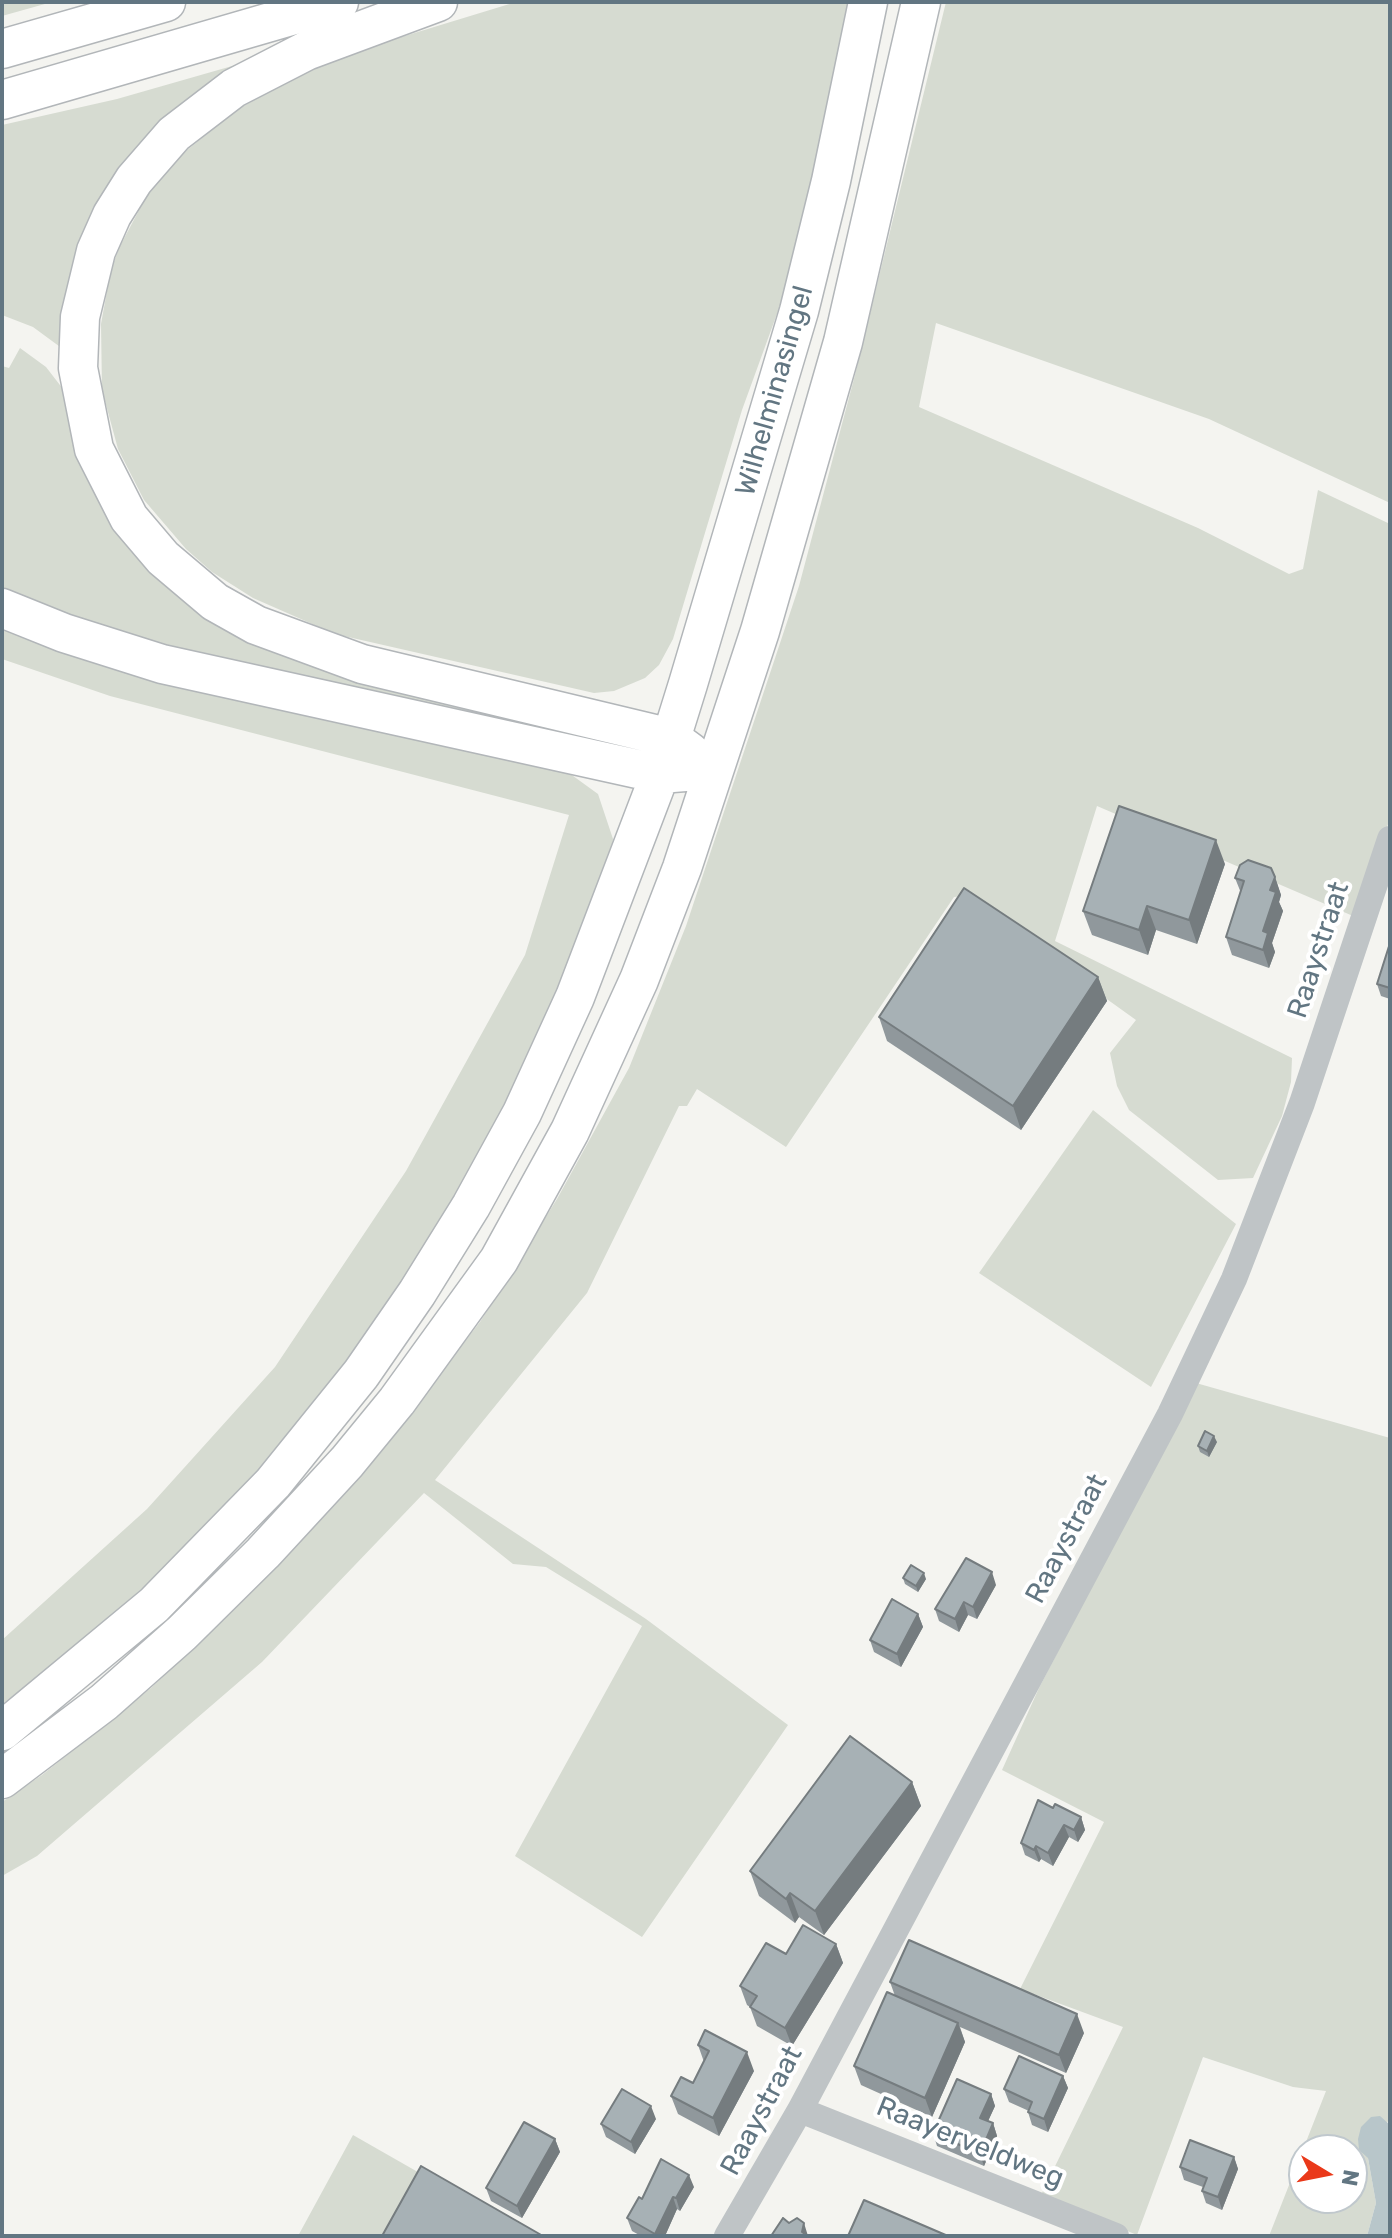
<!DOCTYPE html>
<style>
body{margin:0}
#map{position:relative;width:1392px;height:2238px;overflow:hidden;background:#f4f4f0;font-family:Rubik,sans-serif}
canvas{display:block}
.frame{position:absolute;inset:0;border:4px solid #627682;pointer-events:none}
.north{position:absolute;left:1288px;top:2134px;width:80px;height:80px;box-sizing:border-box;background:#fff;border:2px solid #c0c8cd;border-radius:50%;rotate:100deg;font-size:22px;font-weight:700;line-height:32px;text-align:center;color:#627682}
.north::after{content:'';display:block;margin:auto;width:28px;height:36px;background:#ea391a;clip-path:polygon(50% 0,100% 100%,50% 72%,0 100%)}
</style>
<div id="map">
<canvas width="1392" height="2238"></canvas>
<div class="frame"></div>
<div class="north">N</div>
</div>
<script>
const c = document.querySelector('canvas').getContext('2d');
c.lineJoin = 'round';
function fill(path, color) {
  c.fillStyle = color;
  c.fill(path, 'evenodd');
}
function poly(rows) {
  const path = new Path2D();
  for (const r of rows) {
    path.moveTo(r[0], r[1]);
    for (let i = 2; i < r.length; i += 2) path.lineTo(r[i], r[i + 1]);
  }
  return path;
}
function trace(path, color, width, dash) {
  c.strokeStyle = color;
  c.lineWidth = width;
  c.lineCap = dash ? 'butt' : 'round';
  c.setLineDash(dash || []);
  c.stroke(path);
}
function write(font, color, halo, rows, align = 'center') {
  c.font = font + ' Rubik,sans-serif';
  c.lineWidth = 8;
  c.setLineDash([]);
  c.textBaseline = 'middle';
  c.strokeStyle = halo;
  c.fillStyle = color;
  for (const [text, x, y, turn = 0] of rows) {
    c.save();
    c.translate(x, y);
    c.rotate((+turn || 0) * Math.PI / 180);
    c.textAlign = isNaN(turn) ? turn : align;
    if (halo) c.strokeText(text, 0, 0);
    c.fillText(text, 0, 0);
    c.restore();
  }
}
fill(poly([
 [2,2,52,2,2,16],
 [516,2,851,2,821,160,786,289,742,410,673,639,659,665,645,678,614,691,594,693,335,634,253,598,212,572,186,549,144,500,118,449,102,390,101,324,111,269,120,246,145,199,176,159,238,109,326,60],
 [946,2,1390,2,1390,503,1209,419,936,323,919,407,1198,528,1289,574,1303,569,1318,490,1390,524,1390,819,1353,916,1097,806,1055,941,1292,1058,1291,1082,1282,1116,1253,1178,1218,1180,1129,1110,1117,1086,1110,1053,1136,1020,963,896,954,897,786,1147,697,1089,687,1106,679,1106,587,1293,435,1480,646,1619,788,1725,642,1937,515,1856,642,1626,546,1567,513,1564,424,1493,262,1662,37,1856,2,1876,2,1802,42,1775,151,1688,256,1588,371,1461,480,1322,557,1199,629,1068,686,926,799,586,855,375],
 [288,50,164,131,67,352,33,327,2,315,2,125,117,99],
 [20,348,46,367,63,389,161,577,537,714,535,729,104,632,2,590,2,366,9,368],
 [2,619,78,654,216,696,390,729,569,773,598,794,613,839,612,851,547,1021,459,1200,345,1364,234,1503,89,1638,2,1704,2,1640,147,1509,275,1367,406,1171,525,955,569,815,110,696,2,659],
 [1093,1110,1236,1224,1151,1387,979,1273],
 [1196,1383,1390,1438,1390,2125,1388,2121,1368,2158,1376,2203,1367,2236,1269,2236,1326,2091,1293,2087,1203,2057,1137,2235,1041,2195,1123,2027,1020,1989,1104,1822,1002,1770,1039,1688],
 [1304,2150,1352,2150,1352,2198,1304,2198],
 [353,2135,530,2236,298,2236]
]), '#d6dbd1');
fill(poly([
 [1380,2116,1390,2125,1390,2236,1367,2236,1376,2203,1368,2158,1359,2150,1358,2139,1361,2127,1371,2117]
]), '#b8c6ca');
const highway = poly([
 [438,2,306,51,234,88,174,134,134,180,112,215,96,251,80,317,78,368,94,449,129,518,163,558,215,602,256,625,362,664,671,738,690,752],
 [2,49,166,2],
 [2,100,339,2],
 [2,608,64,633,162,664,660,774,685,772],
 [2,1731,154,1605,273,1483,361,1374,417,1293,471,1206,522,1113,575,997,660,774,688,684,799,311,831,181,868,2],
 [2,1779,104,1702,182,1633,263,1553,347,1462,397,1401,499,1260,570,1131,639,980,682,868,760,631,843,342,921,2]
]);
trace(highway, '#b2b6b9', 41);
trace(poly([
 [800,2110,1116,2236],
 [727,2236,800,2110,1170,1414,1234,1279,1302,1103,1390,839]
]), '#bfc4c6', 26);
trace(highway, '#fff', 38);
fill(poly([
 [1225,864,1197,944,1156,930,1148,955,1092,935,1083,911],
 [1275,877,1281,895,1279,902,1283,911,1272,943,1275,952,1269,968,1232,955,1226,937,1241,893,1235,878],
 [1390,943,1390,999,1381,996,1377,984],
 [1098,977,1107,1001,1021,1130,887,1041,879,1017],
 [1217,1442,1209,1457,1200,1452,1198,1446],
 [903,1578,926,1579,918,1592,905,1584],
 [996,1585,977,1619,968,1615,959,1632,939,1621,935,1609],
 [918,1614,923,1627,901,1667,874,1652,870,1640],
 [912,1782,921,1806,824,1935,799,1917,795,1923,759,1896,750,1871],
 [1053,1808,1081,1817,1085,1830,1078,1842,1069,1837,1053,1866,1041,1859,1039,1862,1025,1855,1021,1843],
 [836,1944,843,1963,792,2046,757,2026,750,2007,747,2005,740,1986,786,1954],
 [890,1982,1084,2033,1066,2073,960,2027,965,2042,932,2117,861,2085,854,2066,895,1996],
 [698,2045,754,2071,719,2136,678,2114,671,2096,693,2083,704,2062],
 [1063,2076,1068,2088,1048,2132,1032,2125,1028,2112,1029,2111,1009,2102,1004,2089],
 [991,2094,995,2106,988,2121,993,2123,997,2136,984,2166,937,2146,933,2133],
 [656,2119,635,2154,606,2137,601,2124],
 [555,2139,560,2152,522,2218,491,2201,486,2188],
 [1234,2157,1238,2169,1222,2210,1206,2203,1202,2191,1203,2187,1184,2180,1180,2167],
 [694,2187,680,2211,677,2209,665,2236,641,2236,632,2231,627,2218,642,2199]
]), '#90989c');
fill(poly([
 [1216,840,1225,864,1197,944,1189,920],
 [1275,877,1281,895,1279,902,1283,911,1272,943,1275,952,1269,968,1263,950,1263,931,1270,890],
 [1147,906,1156,930,1148,955,1139,930],
 [1098,977,1107,1001,1021,1130,1013,1106],
 [1214,1436,1217,1442,1209,1457,1207,1451],
 [992,1572,996,1585,977,1619,973,1607],
 [924,1573,926,1579,918,1592,916,1586],
 [964,1602,968,1615,959,1632,955,1619],
 [918,1614,923,1627,901,1667,897,1654],
 [912,1782,921,1806,824,1935,815,1911],
 [1081,1817,1085,1830,1078,1842,1074,1830],
 [1064,1825,1069,1837,1053,1866,1048,1853],
 [1036,1846,1041,1859,1039,1862,1034,1850],
 [790,1893,799,1917,795,1923,786,1899],
 [836,1944,843,1963,792,2046,785,2028],
 [1077,2014,1084,2033,1066,2073,1059,2055],
 [958,2023,965,2042,932,2117,925,2098],
 [747,2052,754,2071,719,2136,713,2118],
 [1063,2076,1068,2088,1048,2132,1044,2119],
 [991,2094,995,2106,984,2130,980,2118],
 [651,2106,656,2119,635,2154,631,2142],
 [993,2123,997,2136,984,2166,980,2154],
 [555,2139,560,2152,522,2218,517,2206],
 [1234,2157,1238,2169,1222,2210,1218,2197],
 [689,2175,694,2187,680,2211,676,2198],
 [673,2197,677,2209,665,2236,656,2236,655,2234],
 [804,2223,808,2236,802,2232]
]), '#757c7f');
const building = poly([
 [1119,806,1216,840,1189,920,1147,906,1139,930,1083,911,1119,806],
 [1248,860,1271,868,1275,877,1270,890,1276,892,1263,931,1268,933,1263,950,1226,937,1244,881,1235,878,1240,865,1248,860],
 [964,888,1098,977,1013,1106,879,1017,964,888],
 [1390,943,1390,988,1377,984,1390,943],
 [1205,1431,1214,1436,1207,1451,1198,1446,1205,1431],
 [966,1558,992,1572,973,1607,964,1602,955,1619,935,1609,966,1558],
 [911,1565,924,1573,916,1586,903,1578,911,1565],
 [892,1599,918,1614,897,1654,870,1640,892,1599],
 [850,1736,912,1782,815,1911,790,1893,786,1899,750,1871,850,1736],
 [1038,1800,1053,1808,1055,1804,1081,1817,1074,1830,1064,1825,1048,1853,1036,1846,1034,1850,1021,1843,1038,1800],
 [803,1925,836,1944,785,2028,750,2007,757,1996,740,1986,766,1943,786,1954,803,1925],
 [909,1940,1077,2014,1059,2055,890,1982,909,1940],
 [887,1992,958,2023,925,2098,854,2066,887,1992],
 [705,2030,747,2052,713,2118,671,2096,681,2077,693,2083,709,2051,698,2045,705,2030],
 [1019,2056,1063,2076,1044,2119,1028,2112,1032,2102,1004,2089,1019,2056],
 [957,2079,991,2094,980,2118,993,2123,980,2154,933,2133,957,2079],
 [622,2089,651,2106,631,2142,601,2124,622,2089],
 [524,2122,555,2139,517,2206,486,2188,524,2122],
 [1190,2140,1234,2157,1218,2197,1202,2191,1207,2178,1180,2167,1190,2140],
 [661,2159,689,2175,676,2198,673,2197,655,2234,627,2218,639,2197,642,2199,661,2159],
 [421,2166,543,2236,382,2236,421,2166],
 [864,2200,948,2236,848,2236,864,2200],
 [783,2218,789,2223,797,2218,804,2223,802,2232,808,2236,771,2236,783,2218]
]);
fill(building, '#a7b1b5');
trace(building, '#757c7f', 2);
write('28px', '#627682', '#fff', [
 ["Wilhelminasingel",775,391,-74],
 ["Raaystraat",1319,950,-72],
 ["Raaystraat",1067,1539,-62],
 ["Raaystraat",762,2111,-62],
 ["Raayerveldweg",970,2143,22]
]);
</script>
